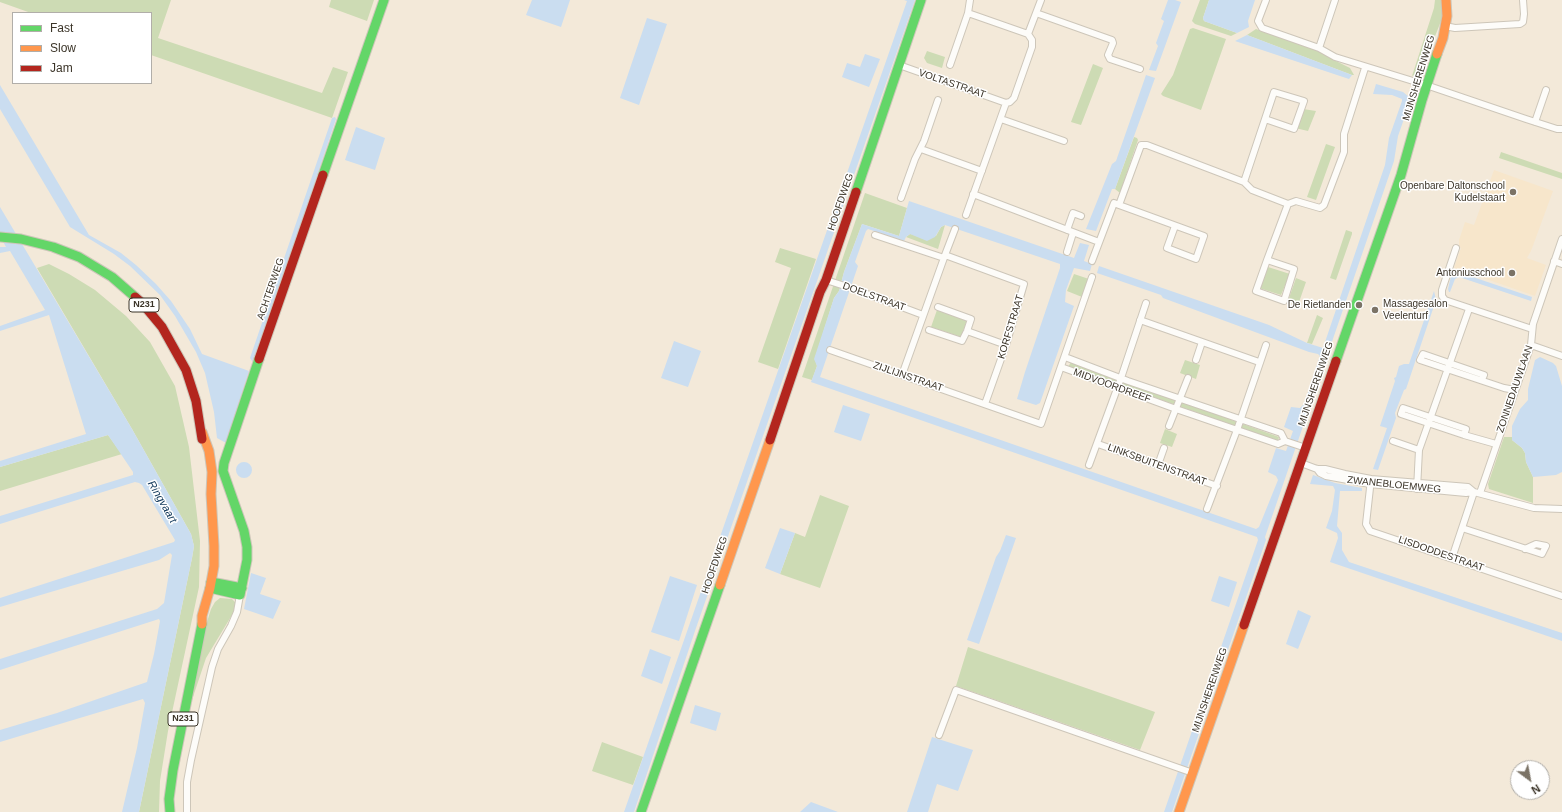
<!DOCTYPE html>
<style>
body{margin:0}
#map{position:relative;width:1562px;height:812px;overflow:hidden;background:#f3e9d9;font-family:Arial,sans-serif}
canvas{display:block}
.legend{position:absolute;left:12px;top:12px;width:140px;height:72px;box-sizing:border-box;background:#fff;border:1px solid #b1aea9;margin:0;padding:5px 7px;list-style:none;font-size:12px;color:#3b3428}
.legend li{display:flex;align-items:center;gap:8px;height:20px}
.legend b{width:20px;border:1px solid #b1aea9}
.north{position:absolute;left:1510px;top:760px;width:40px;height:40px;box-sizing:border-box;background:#fff;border:1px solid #b1aea9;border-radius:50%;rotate:148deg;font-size:11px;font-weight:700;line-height:16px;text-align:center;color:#3b3428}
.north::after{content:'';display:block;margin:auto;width:14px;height:18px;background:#7b7366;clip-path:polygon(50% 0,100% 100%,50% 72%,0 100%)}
</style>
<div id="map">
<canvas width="1562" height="812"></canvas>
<ul class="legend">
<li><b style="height:5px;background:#63d668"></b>Fast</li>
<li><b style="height:5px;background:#ff974d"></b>Slow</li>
<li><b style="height:5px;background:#b3261e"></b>Jam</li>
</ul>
<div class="north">N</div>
</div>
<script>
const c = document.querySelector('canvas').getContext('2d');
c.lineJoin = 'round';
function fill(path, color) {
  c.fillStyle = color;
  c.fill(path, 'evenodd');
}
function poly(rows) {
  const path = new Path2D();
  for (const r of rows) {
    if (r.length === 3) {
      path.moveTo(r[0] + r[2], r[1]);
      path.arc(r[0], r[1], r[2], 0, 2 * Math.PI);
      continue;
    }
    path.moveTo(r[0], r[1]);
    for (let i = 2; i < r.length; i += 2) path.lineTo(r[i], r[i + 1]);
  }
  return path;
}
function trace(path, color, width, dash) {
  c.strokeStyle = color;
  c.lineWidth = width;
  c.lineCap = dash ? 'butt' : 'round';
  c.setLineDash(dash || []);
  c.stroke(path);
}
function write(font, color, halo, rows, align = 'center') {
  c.font = font + ' Arial,sans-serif';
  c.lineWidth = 3;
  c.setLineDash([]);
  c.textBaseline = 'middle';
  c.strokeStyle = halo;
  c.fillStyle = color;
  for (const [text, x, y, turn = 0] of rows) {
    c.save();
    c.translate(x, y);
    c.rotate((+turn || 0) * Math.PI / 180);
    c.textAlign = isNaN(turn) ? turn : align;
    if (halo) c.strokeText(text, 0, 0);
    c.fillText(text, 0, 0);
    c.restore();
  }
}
fill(poly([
 [1494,170,1553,191,1531,251,1527,258,1546,265,1535,296,1454,268,1461,248,1459,247,1459,240,1465,222,1474,225]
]), '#f7e6cb');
fill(poly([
 [0,0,171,0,158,38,322,93,333,67,348,72,332,118,151,55,151,13,31,13,0,2],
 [331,0,374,0,367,21,329,7],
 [1200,0,1209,0,1203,18,1204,21,1237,33,1231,36,1195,24,1192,21],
 [1435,0,1443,0,1443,13,1441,21,1421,72,1412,76,1434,8],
 [1193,28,1226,39,1201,110,1163,96,1161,94,1173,75,1190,29],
 [1256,29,1322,52,1328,57,1350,68,1354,75,1352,75,1247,35],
 [927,51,945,57,942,68,927,63,924,58],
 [1093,64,1103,68,1081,125,1071,122],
 [1303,109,1316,111,1308,131,1295,128],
 [1134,137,1137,138,1138,140,1120,193,1115,189],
 [1326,144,1335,147,1316,200,1307,197],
 [1501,152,1562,173,1562,179,1499,158],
 [865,193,907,208,899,236,862,224,844,272,839,291,834,298,815,359,817,366,812,380,802,377],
 [945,225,938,249,906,237,910,234,936,236,941,227],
 [1346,230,1352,232,1352,234,1336,280,1330,278],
 [780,248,816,259,778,369,758,362,791,268,775,262],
 [49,264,69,274,95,290,126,316,150,342,175,386,189,447,200,541,199,587,168,731,160,781,159,812,139,812,192,558,194,546,191,534,132,429,37,268],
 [1268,267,1290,274,1281,295,1259,288],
 [1074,274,1089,279,1082,297,1067,291],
 [1296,278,1306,282,1298,305,1288,301],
 [937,310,967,320,961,337,931,327],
 [1317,315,1323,318,1312,344,1307,343],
 [1185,360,1200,365,1196,379,1180,373],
 [1071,362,1279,437,1278,441,1068,367],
 [1165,429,1177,434,1172,447,1160,443],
 [108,435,122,454,0,491,0,467],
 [1504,437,1512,437,1512,440,1522,448,1525,453,1526,462,1533,477,1533,503,1489,489,1488,484],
 [820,495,849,506,820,588,780,574,795,533,805,537],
 [220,598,232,599,235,602,235,608,232,615,206,658,191,703,207,622,211,609,215,602],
 [968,647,1155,712,1140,750,956,686],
 [602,742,643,757,633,785,592,771]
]), '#cddbb4');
fill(poly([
 [532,0,570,0,561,27,526,15],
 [904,0,915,0,696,628,634,812,624,812,907,1],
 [1168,0,1175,0,1181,2,1156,71,1149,70,1158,46,1156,43,1164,21,1161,19],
 [1209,0,1255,0,1248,21,1249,27,1237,33,1204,21,1203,18],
 [647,18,667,24,639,105,620,98],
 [1247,35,1352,75,1349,79,1235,41],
 [865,54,880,59,869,87,842,77,847,63,860,67],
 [1146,75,1155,78,1115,189,1112,189,1096,231,1086,229,1112,164,1116,161],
 [1376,84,1403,92,1409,97,1410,102,1398,136,1394,161,1265,537,1266,540,1187,768,1172,812,1164,812,1258,540,1257,537,811,382,817,366,814,359,834,298,839,291,844,272,862,224,899,236,909,201,1074,258,1080,243,1089,245,1084,261,1092,264,1090,271,1074,268,1066,290,1065,302,1074,306,1040,403,1036,405,1017,399,1025,372,1060,268,1060,264,945,225,941,227,935,237,927,241,910,234,906,237,904,241,868,229,866,231,855,262,858,266,820,377,1256,529,1259,527,1278,480,1276,476,1268,472,1276,448,1286,451,1293,431,1284,427,1291,407,1300,408,1304,404,1320,356,1318,354,1309,352,1163,298,1161,295,1097,273,1099,266,1269,325,1307,343,1323,348,1385,165,1389,138,1402,101,1402,99,1392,95,1373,94],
 [0,85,89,235,121,253,136,265,156,284,171,301,190,329,202,354,249,371,226,443,217,438,214,412,205,373,196,352,175,316,160,295,130,266,114,254,70,227,0,109],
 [335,117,336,119,255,361,252,361,250,358,332,118],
 [356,127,385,138,375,170,345,160],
 [0,207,132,429,191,534,194,546,192,558,139,812,122,812,137,748,145,703,143,699,0,742,0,730,57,713,147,682,154,654,160,621,159,619,0,670,0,659,157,609,164,603,172,555,170,553,159,560,0,607,0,598,174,542,175,540,142,485,139,483,135,482,0,524,0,516,133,475,133,472,108,435,0,467,0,461,86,434,49,315,0,331,0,326,45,310,10,251,0,253,0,247,6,247,0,236],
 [1455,271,1532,297,1531,301,1459,277,1455,279,1450,292,1449,292,1448,289,1452,272],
 [1434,291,1436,300,1406,389,1404,390,1395,413,1396,418,1378,470,1373,469,1387,428,1380,426,1395,381,1394,378,1396,377,1399,366,1404,364,1409,364],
 [674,341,701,351,688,387,661,378],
 [1540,357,1553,363,1556,366,1562,386,1562,472,1556,475,1533,477,1526,462,1525,453,1522,448,1512,440,1512,426,1520,409,1528,400,1528,389,1535,360],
 [843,405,870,414,861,441,834,432],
 [244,470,8],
 [1313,475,1335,483,1362,488,1362,491,1340,491,1337,526,1342,533,1342,550,1349,562,1562,633,1562,641,1330,562,1338,538,1337,533,1326,528,1332,511,1335,490,1333,486,1310,484],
 [780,528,795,533,780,574,765,568],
 [1006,535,1016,538,979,644,967,640,996,557,1000,551],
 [251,573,266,578,260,594,281,601,273,619,244,609],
 [670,576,697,585,679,641,651,632],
 [1219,576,1237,582,1229,607,1211,601],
 [1298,610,1311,616,1298,649,1286,644],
 [650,649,671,657,662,684,641,676],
 [695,705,721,713,716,731,690,723],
 [932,737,973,750,958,791,937,784,928,812,907,812],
 [811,802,838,812,800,812]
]), '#caddf0');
const street = poly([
 [1266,0,1258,21,1262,28,1319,48,1335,57,1426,85,1526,119,1557,129,1562,129],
 [968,13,1028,34],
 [1036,13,1112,40,1113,43,1108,55,1110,59,1140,69],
 [1445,26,1455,28,1520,24,1523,22,1524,14,1523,0],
 [1319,48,1335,0],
 [899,65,1006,103],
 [950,65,968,13,970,0],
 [1001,119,1064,141],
 [1535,122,1546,90],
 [921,149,982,171],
 [1244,182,1274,92,1304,101,1294,129,1265,119],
 [973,194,1099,242],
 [901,198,915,159,924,141,938,100],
 [1119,205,1204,236,1196,259,1167,248,1175,226],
 [966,215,1006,103,1010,102,1014,98,1032,47,1032,40,1028,34,1041,0],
 [955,229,945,255,1024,284,1006,345,985,404],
 [1067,230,1073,213,1081,216],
 [875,235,944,258],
 [1456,248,1442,290,1442,296,1445,300,1532,329],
 [1067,252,1073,233],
 [1267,260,1294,269,1284,301,1256,291,1267,260,1288,204],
 [1092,261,1114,203,1119,205,1141,145,1147,145,1244,182,1252,190,1288,204,1296,201,1320,208,1324,205,1344,152,1344,134,1365,68],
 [1554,261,1562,264],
 [826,280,851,288,923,315],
 [1140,320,1259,362],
 [929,330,962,341,967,331,971,319,938,307],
 [967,331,1006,345],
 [1531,345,1562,356],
 [830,350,1041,424,1092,277],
 [1196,360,1202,342],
 [1061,367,1176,409,1278,444,1285,441,1281,433,1128,381,1065,357],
 [902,375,945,255],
 [1482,380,1484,375,1423,354,1420,360,1504,388,1515,390],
 [1169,426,1188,378],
 [1464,435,1466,429,1403,408,1401,414,1464,435,1496,444],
 [1285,441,1306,448],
 [1393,441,1419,450],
 [1098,444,1217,486],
 [1301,463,1317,469,1325,469,1345,474,1371,479,1468,487,1474,492,1534,508,1562,509],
 [1089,465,1121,378,1146,303],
 [1158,465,1164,448],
 [1317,469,1320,473,1326,476,1370,484,1466,493,1474,492],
 [1371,479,1366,524,1370,531,1562,596],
 [1417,489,1419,450,1469,309],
 [1480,493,1531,345,1533,324,1562,239],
 [1207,509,1237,430,1266,345],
 [1462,528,1542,554,1546,546,1536,544,1525,549],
 [1452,558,1474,492],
 [939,735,956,690,1193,773],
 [187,812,187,782,191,760,212,667,218,649,231,626,237,612,240,595]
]);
const fast = poly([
 [323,175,384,0],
 [856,192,921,0],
 [0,237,21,239,53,247,79,257,112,277,135,297],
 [1336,361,1401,175,1422,100,1437,54],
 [211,582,242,588],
 [210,588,240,595,247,560,247,547,244,531,223,471,224,463,259,359],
 [170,812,169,799,173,770,202,624],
 [641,812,720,585]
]);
const slow = poly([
 [1437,54,1443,38,1447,16,1446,0],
 [202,432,209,451,212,472,211,494,214,546,214,566,210,588,202,616,202,624],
 [720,585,770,440],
 [1179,812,1244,625]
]);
const jam = poly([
 [135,297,142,303,162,327,186,370,196,401,202,439],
 [259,359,323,175],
 [770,440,820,292,826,280,856,192],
 [1244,625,1336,361]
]);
trace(street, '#cdc6b9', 8);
trace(fast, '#cdc6b9', 11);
trace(slow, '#cdc6b9', 11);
trace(jam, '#cdc6b9', 11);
trace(street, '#fdfcf9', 6);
trace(fast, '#63d668', 9);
trace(slow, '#ff974d', 9);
trace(jam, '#b3261e', 9);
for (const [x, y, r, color] of [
 [1513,192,4,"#7b7366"],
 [1512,273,4,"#7b7366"],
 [1359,305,4,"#7b7366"],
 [1375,310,4,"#7b7366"]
]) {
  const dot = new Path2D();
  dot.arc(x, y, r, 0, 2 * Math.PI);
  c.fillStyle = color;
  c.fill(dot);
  trace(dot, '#fff', 1.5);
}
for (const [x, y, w] of [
 [144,305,30],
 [183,719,30]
]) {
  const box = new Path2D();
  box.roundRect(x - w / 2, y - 7, w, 14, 3);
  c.fillStyle = '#fff';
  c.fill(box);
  trace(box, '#3b3428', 1);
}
write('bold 9px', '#3b3428', null, [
 ["N231",144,305],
 ["N231",183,719]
]);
write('10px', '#3b3428', '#fff', [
 ["MIJNSHERENWEG",1419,78,-73],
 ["VOLTASTRAAT",952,84,19],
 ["HOOFDWEG",841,202,-71],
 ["ACHTERWEG",271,289,-71],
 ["DOELSTRAAT",874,297,20],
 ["KORFSTRAAT",1011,327,-73],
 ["ZIJLIJNSTRAAT",908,377,19],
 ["MIJNSHERENWEG",1316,384,-71],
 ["MIDVOORDREEF",1112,386,20],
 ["ZONNEDAUWLAAN",1515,389,-71],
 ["LINKSBUITENSTRAAT",1157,465,20],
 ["ZWANEBLOEMWEG",1394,485,6],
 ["LISDODDESTRAAT",1441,554,19],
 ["HOOFDWEG",715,565,-71],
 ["MIJNSHERENWEG",1210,690,-71]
]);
write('10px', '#3b3428', '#fff', [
 ["Openbare Daltonschool",1505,186],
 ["Kudelstaart",1505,198],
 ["Antoniusschool",1504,273],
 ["Massagesalon",1383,304,"left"],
 ["Veelenturf",1383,316,"left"],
 ["De Rietlanden",1351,305]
], 'right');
write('italic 11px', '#11385b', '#fff', [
 ["Ringvaart",162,502,60]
]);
</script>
